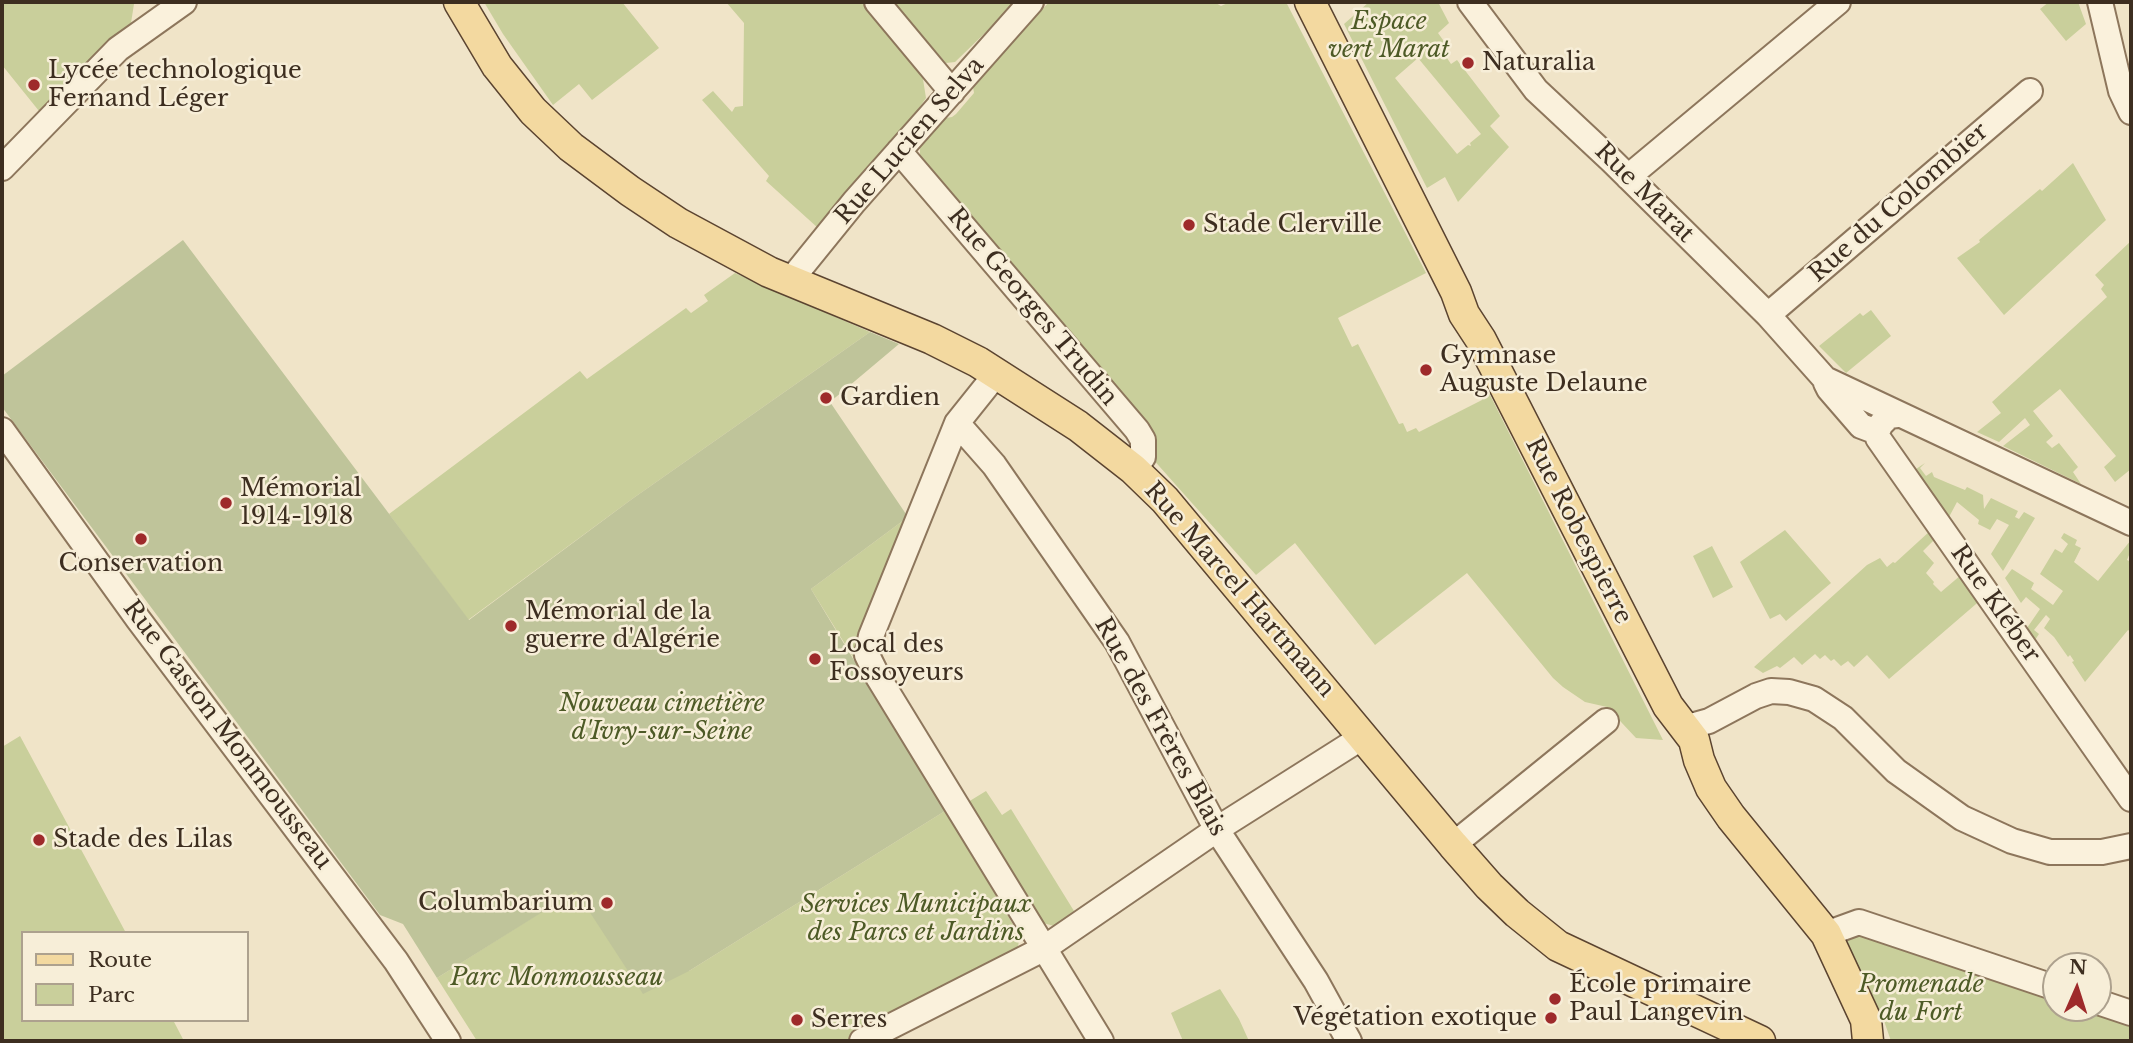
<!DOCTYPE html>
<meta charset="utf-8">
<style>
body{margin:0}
#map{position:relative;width:2133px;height:1043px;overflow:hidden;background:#f0e4c8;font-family:"Libre Baskerville",serif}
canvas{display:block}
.frame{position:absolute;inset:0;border:4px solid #3d2e20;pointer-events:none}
.legend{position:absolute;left:21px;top:931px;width:228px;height:91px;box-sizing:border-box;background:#f7eed8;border:2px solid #ada18e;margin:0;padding:9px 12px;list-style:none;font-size:21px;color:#3d2e20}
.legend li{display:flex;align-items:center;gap:14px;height:35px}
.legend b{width:35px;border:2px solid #ada18e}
.north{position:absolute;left:2042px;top:952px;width:70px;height:70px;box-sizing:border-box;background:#f7eed8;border:2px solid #ada18e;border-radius:50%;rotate:3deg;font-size:19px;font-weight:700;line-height:28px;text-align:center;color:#3d2e20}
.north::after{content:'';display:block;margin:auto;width:24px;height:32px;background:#9e2a2b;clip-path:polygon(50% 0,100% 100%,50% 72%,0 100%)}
</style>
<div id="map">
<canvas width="2133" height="1043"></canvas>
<div class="frame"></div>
<ul class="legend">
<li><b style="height:9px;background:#f3d9a0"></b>Route</li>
<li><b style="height:19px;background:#c9cf9b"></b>Parc</li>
</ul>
<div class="north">N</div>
</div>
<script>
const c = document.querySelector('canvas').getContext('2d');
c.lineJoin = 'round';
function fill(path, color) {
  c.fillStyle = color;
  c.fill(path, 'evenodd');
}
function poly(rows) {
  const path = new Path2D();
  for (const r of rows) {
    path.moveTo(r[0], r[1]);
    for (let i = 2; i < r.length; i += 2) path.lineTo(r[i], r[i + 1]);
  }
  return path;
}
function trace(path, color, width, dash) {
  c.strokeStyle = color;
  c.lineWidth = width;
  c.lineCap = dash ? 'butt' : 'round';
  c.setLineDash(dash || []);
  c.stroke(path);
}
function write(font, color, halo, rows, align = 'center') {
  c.font = font + ' "Libre Baskerville",serif';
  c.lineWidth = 5;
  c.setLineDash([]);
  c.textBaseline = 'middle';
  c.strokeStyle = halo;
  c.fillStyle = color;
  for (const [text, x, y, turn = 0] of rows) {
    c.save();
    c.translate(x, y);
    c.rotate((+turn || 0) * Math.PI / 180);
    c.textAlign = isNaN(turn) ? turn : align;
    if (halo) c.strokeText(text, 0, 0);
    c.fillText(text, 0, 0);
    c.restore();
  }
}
fill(poly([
 [2,2,133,2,134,4,131,23,113,37,39,111,2,65],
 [484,2,622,2,659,48,592,100,579,84,553,105,503,34],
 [726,2,861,2,922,73,926,98,915,114,818,228,766,181,769,176,702,100,713,91,732,112,735,107,743,106,744,23],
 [893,2,1017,2,955,62,946,63],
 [1049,2,1214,2,1221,6,1230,2,1286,2,1426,273,1338,318,1352,347,1358,344,1399,424,1403,423,1407,432,1416,428,1419,432,1482,400,1480,396,1489,393,1663,740,1636,738,1607,707,1585,702,1563,687,1553,678,1467,573,1375,645,1295,543,1256,575,1151,457,920,159,920,147,946,118,952,117,956,114,974,93,973,87],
 [1369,2,1438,2,1449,23,1438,33,1448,47,1443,52,1451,64,1457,60,1500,116,1490,126,1509,147,1458,202,1445,177,1427,188,1344,24],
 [1418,58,1481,134,1470,143,1471,146,1468,145,1457,154,1395,78],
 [2049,2,2078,2,2086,24,2066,41,2040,9],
 [2073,163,2106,220,2004,315,1957,258,1980,242,1979,240,2040,189,2042,191],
 [2131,241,2131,469,2115,482,2104,467,2116,456,2060,389,2033,411,2053,436,2046,442,2052,448,2059,443,2078,467,2073,472,2081,484,2003,446,2030,425,2025,418,1999,442,1977,432,2001,413,1992,402,2107,297,2101,289,2104,285,2095,275],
 [735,273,870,332,632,499,468,620,389,514,580,371,587,379,686,308,691,313,708,301,704,295],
 [1871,310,1891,336,1846,373,1819,346,1860,313,1863,316],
 [1925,463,1920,468,1926,476,1932,472,1934,477,1948,483,1965,490,1967,487,1983,495,1984,509,1991,498,2018,511,2015,517,2019,519,2024,512,2035,518,2003,571,1991,554,2009,525,1997,519,1990,530,1978,524,1979,520,1957,502,1949,517,1916,469],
 [908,517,859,647,861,670,811,589],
 [1785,530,1831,583,1786,621,1780,614,1770,619,1740,562],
 [1930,531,1935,539,1923,551,1934,563,1926,573,1934,582,1933,584,1941,592,1961,575,1983,598,1889,679,1867,655,1854,667,1848,661,1841,666,1834,659,1831,661,1825,655,1820,659,1815,654,1802,665,1794,657,1780,668,1777,666,1763,673,1754,667,1867,565,1880,558,1887,567,1893,562,1895,563],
 [2064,533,2077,540,2075,545,2081,548,2074,562,2098,581,2131,540,2131,550,2127,560,2131,562,2131,632,2128,630,2085,682,2072,662,2074,661,2070,655,2068,657,2054,637,2044,628,2050,619,2046,615,2034,630,2039,634,2035,640,2027,628,2040,609,2026,597,2021,603,2005,578,2012,569,2034,583,2031,589,2053,605,2063,591,2040,574,2055,549,2062,553,2068,544,2061,538],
 [1712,546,1733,587,1713,598,1693,556],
 [20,736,126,933,23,933,23,1020,173,1020,184,1041,2,1041,2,747],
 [986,791,1002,815,1011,809,1074,911,1054,926,1043,923,968,802],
 [945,811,1020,936,1017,951,848,1041,477,1041,437,978,576,890,689,971],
 [1860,933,2056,1000,2056,1008,2080,1008,2131,1025,2131,1041,1891,1041,1883,1018,1846,941],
 [1220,989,1239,1019,1249,1041,1183,1041,1171,1013]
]), '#c9cf9b');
fill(poly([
 [183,240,469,620,632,499,870,332,899,344,830,402,908,517,811,589,945,811,689,971,643,994,576,891,437,978,403,924,380,915,2,407,2,376]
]), '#bfc49a');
const minor = poly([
 [877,2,952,92],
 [1470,2,1536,90,1612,161,1768,315,1825,379,2131,523],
 [2100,2,2121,91,2131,112],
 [899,151,1137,430,1143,440,1143,457,1133,469],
 [2,168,118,49,184,2],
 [1628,177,1838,2],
 [790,281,854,202,1031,2],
 [1768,315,2030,91],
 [997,373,957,423,871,636,867,655,878,677,1101,1041],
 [1826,383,1829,389,1861,426,1877,432],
 [1897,415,1889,416,1881,424,1877,432,1878,438,2131,799],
 [957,423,994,465,1117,642,1217,830,1316,981,1349,1041],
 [2,430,138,619,396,961,448,1041],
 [1684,728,1709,721,1756,696,1771,691,1789,692,1814,699,1843,718,1896,771,1962,818,2012,841,2050,852,2102,852,2131,846],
 [1453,845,1606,721],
 [1826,934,1859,922,2056,988],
 [2098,1002,2131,1013],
 [862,1041,1043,949,1225,824,1364,736]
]);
const major = poly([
 [459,2,497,66,533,111,571,147,630,191,678,223,769,272,932,339,978,362,1078,426,1133,469,1165,500,1453,845,1489,886,1517,913,1558,946,1760,1041],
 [1310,2,1456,292,1464,314,1481,340,1668,706,1694,740,1699,760,1711,788,1731,817,1826,934,1866,1020,1868,1041]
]);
trace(minor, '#8d765c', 28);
trace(major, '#5b4430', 33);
trace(minor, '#faf1dc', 24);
trace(major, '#f3d9a0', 30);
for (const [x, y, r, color] of [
 [1468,63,7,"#9e2a2b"],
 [34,85,7,"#9e2a2b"],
 [1189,225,7,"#9e2a2b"],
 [1426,370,7,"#9e2a2b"],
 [826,398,7,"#9e2a2b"],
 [226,503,7,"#9e2a2b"],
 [141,539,7,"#9e2a2b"],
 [511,626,7,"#9e2a2b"],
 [815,659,7,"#9e2a2b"],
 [39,840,7,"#9e2a2b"],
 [607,903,7,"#9e2a2b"],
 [1555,999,7,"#9e2a2b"],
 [1551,1018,7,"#9e2a2b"],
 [797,1020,7,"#9e2a2b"]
]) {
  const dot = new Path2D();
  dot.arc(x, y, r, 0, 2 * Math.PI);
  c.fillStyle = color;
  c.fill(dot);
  trace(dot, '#f7eed8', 2.5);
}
write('italic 24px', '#4d5a26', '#f7eed8', [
 ["Espace",1389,22],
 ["vert Marat",1389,50],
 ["Nouveau cimetière",662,704],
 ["d'Ivry-sur-Seine",662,732],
 ["Services Municipaux",916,905],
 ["des Parcs et Jardins",916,933],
 ["Parc Monmousseau",557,978],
 ["Promenade",1921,985],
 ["du Fort",1921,1013]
]);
write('24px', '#3d2e20', '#f7eed8', [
 ["Naturalia",1482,63],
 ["Lycée technologique",48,71],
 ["Fernand Léger",48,99],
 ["Stade Clerville",1203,225],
 ["Gymnase",1440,356],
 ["Auguste Delaune",1440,384],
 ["Gardien",840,398],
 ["Mémorial",240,489],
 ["1914-1918",240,517],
 ["Conservation",141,564,"center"],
 ["Mémorial de la",525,612],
 ["guerre d'Algérie",525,640],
 ["Local des",829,645],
 ["Fossoyeurs",829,673],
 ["Stade des Lilas",53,840],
 ["Columbarium",593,903,"right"],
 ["École primaire",1569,985],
 ["Paul Langevin",1569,1013],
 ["Végétation exotique",1537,1018,"right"],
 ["Serres",811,1020]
], 'left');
write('24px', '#3d2e20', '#f7eed8', [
 ["Rue Lucien Selva",910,141,-49],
 ["Rue Marat",1644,193,45],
 ["Rue du Colombier",1899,203,-41],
 ["Rue Georges Trudin",1032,307,50],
 ["Rue Robespierre",1578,531,63],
 ["Rue Marcel Hartmann",1239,590,49],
 ["Rue Kléber",1995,604,55],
 ["Rue des Frères Blais",1160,727,61],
 ["Rue Gaston Monmousseau",227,735,53]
]);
</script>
